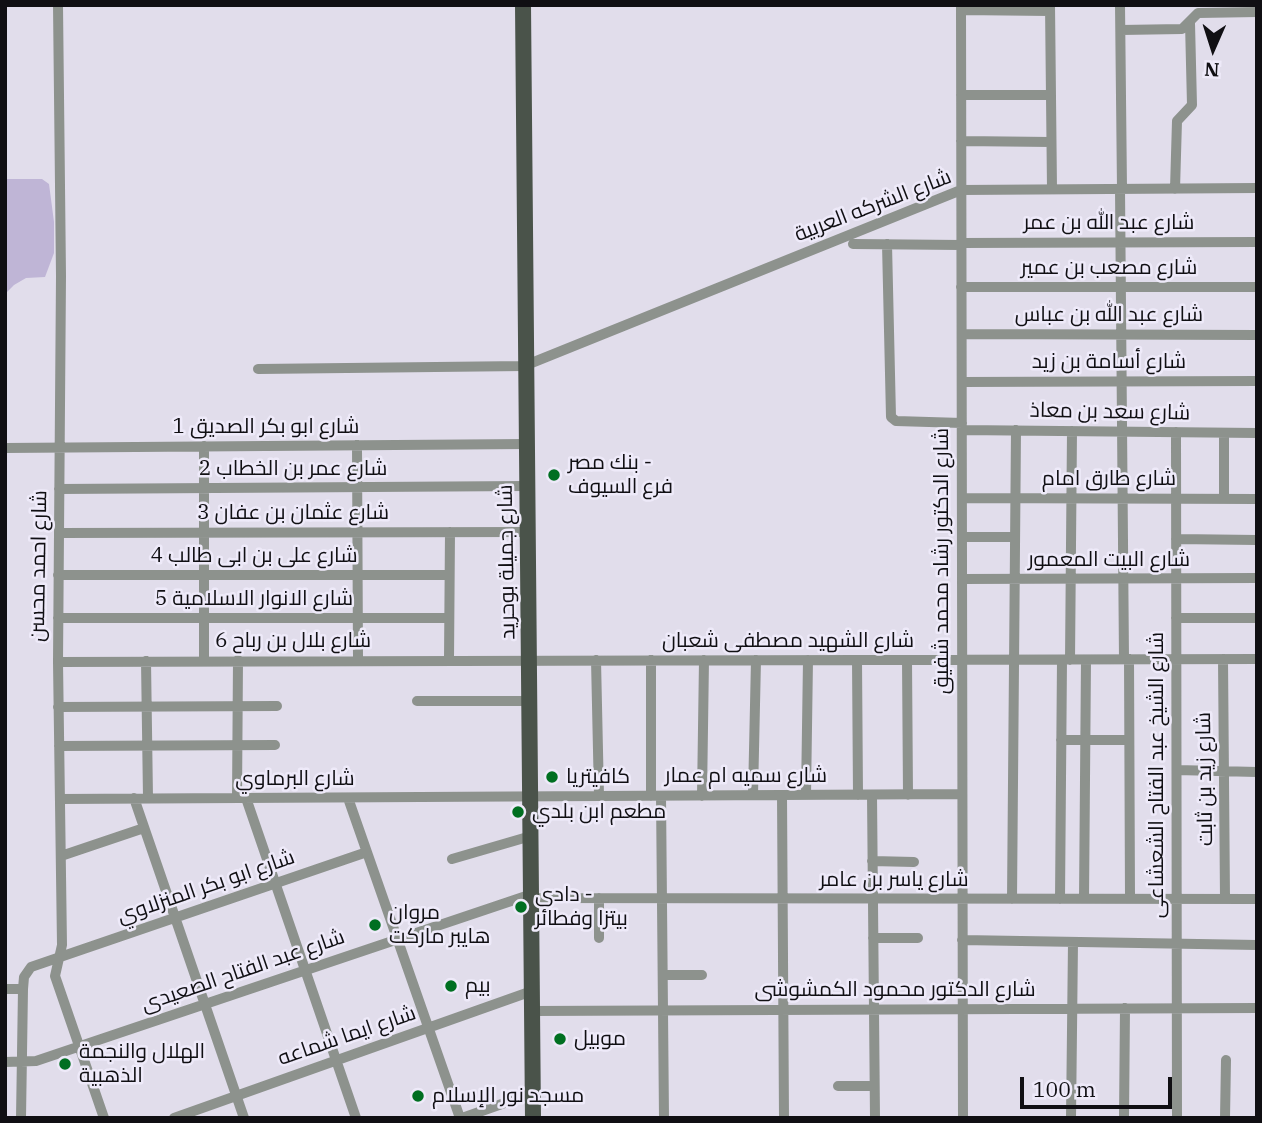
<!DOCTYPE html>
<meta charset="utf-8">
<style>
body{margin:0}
#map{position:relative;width:1262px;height:1123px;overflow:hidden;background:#e1ddeb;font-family:"IBM Plex Serif",serif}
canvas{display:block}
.frame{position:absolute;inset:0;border:7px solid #100f13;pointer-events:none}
.north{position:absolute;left:1178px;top:14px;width:70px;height:70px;-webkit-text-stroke:5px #eeeaf9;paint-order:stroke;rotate:183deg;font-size:19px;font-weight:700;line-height:28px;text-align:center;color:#100f13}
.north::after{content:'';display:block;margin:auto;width:24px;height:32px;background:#100f13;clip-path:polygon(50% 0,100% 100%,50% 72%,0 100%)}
.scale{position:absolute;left:1020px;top:1077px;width:152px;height:32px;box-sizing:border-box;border:4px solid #100f13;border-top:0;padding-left:9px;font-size:21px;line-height:24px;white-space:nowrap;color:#100f13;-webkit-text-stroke:5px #eeeaf9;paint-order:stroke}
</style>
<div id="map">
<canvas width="1262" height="1123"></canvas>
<div class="frame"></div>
<div class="north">N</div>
<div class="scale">100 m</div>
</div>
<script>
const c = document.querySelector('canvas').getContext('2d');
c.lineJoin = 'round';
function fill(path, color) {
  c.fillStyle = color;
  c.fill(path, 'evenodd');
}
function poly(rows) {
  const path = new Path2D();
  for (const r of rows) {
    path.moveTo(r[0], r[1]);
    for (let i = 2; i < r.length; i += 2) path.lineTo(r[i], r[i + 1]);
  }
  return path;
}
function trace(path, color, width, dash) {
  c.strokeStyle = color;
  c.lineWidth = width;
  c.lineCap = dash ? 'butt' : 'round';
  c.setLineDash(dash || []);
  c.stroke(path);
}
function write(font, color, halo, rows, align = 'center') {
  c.font = font + ' "IBM Plex Serif",Cairo,serif';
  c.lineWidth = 5;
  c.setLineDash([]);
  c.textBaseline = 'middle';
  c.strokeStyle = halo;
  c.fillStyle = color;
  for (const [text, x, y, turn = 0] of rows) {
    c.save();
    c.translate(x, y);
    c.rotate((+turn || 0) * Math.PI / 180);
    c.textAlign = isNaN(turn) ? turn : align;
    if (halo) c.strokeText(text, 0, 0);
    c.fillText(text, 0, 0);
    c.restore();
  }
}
fill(poly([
 [5,179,42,179,49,184,54,222,54,253,45,277,26,278,14,285,5,294]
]), '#bfb5d6');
trace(poly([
 [58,5,61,276,58,662,62,945,55,976,104,1118],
 [961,5,963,1118],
 [1050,5,1052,189],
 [1120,5,1122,189],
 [961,10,1050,11],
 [1121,30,1182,29,1198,13,1257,12],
 [961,95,1051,95],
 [961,141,1051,142],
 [1120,189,1124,659],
 [1175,189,1177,121,1192,105,1190,23],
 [961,243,1257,242],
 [853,244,961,245],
 [887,244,891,417,896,421,962,423],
 [961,287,1257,287],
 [962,334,1257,335],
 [258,369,524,366,961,190,1257,188],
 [962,382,1257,381],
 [962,430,1257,433],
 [1176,432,1177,1118],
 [1224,433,1224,499],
 [357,445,358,660],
 [204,446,204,660],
 [5,448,526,444],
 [59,489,527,486],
 [962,498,1257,499],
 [59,533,527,532],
 [962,537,1015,537],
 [1176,539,1257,540],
 [58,575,449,575],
 [962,579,1257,578],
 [58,618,449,618],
 [1176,618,1257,618],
 [449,659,450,532],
 [1129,659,1130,899],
 [1223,659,1225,899],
 [596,660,599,796],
 [857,660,858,795],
 [907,660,908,795],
 [1070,660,1072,431],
 [146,661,148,798],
 [58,662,1257,659],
 [417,701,529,701],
 [58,707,277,706],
 [1061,740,1129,740],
 [59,746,275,745],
 [1177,770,1257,772],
 [753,795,756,660],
 [782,795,784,1118],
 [806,795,808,660],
 [872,795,875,1118],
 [651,796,651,660],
 [661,796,664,1118],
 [702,796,704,660],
 [134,798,244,1118],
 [237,798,238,660],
 [246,798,356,1118],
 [348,798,460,1118],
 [60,799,961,794],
 [61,856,144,828],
 [452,859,531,836],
 [872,861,914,862],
 [532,898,1257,899],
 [1012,899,1016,430],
 [1060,899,1062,660],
 [1084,899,1086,660],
 [599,938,599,898],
 [873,938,918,938],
 [962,940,1257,945],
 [663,975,702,975],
 [5,989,23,989],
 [533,1011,1257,1008],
 [5,1062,36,1061,532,894],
 [838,1086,874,1086],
 [21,1118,23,989,24,977,31,967,367,852],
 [174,1118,532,991],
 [462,1118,533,1093],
 [1071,1118,1073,942],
 [1124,1118,1125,1008],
 [1225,1118,1226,1060]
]), '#8d928d', 10);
trace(poly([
 [523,5,533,1118]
]), '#4a534a', 16);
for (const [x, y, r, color] of [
 [554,475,7,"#006f21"],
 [552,777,7,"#006f21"],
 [518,812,7,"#006f21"],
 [521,907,7,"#006f21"],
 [375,925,7,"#006f21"],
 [451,986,7,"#006f21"],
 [560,1039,7,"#006f21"],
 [65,1064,7,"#006f21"],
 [418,1096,7,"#006f21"]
]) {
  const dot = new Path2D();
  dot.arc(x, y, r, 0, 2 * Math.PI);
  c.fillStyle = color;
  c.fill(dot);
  trace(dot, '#eeeaf9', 2.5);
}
write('21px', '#100f13', '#eeeaf9', [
 ["شارع الشركه العربية",873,206,-21],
 ["شارع عبد الله بن عمر",1109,223],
 ["شارع مصعب بن عمير",1109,268],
 ["شارع عبد الله بن عباس",1109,315],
 ["شارع أسامة بن زيد",1109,362],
 ["شارع سعد بن معاذ",1110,412,1],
 ["شارع ابو بكر الصديق 1",266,427],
 ["شارع عمر بن الخطاب 2",293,469],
 ["شارع طارق امام",1109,479],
 ["شارع عثمان بن عفان 3",293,513],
 ["شارع على بن ابى طالب 4",254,556],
 ["شارع البيت المعمور",1109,560],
 ["شارع الدكتور رشاد محمد شفيق",942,561,-90],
 ["شارع جميلة بوحريد",507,562,-91],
 ["شارع احمد محسن",39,566,-89],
 ["شارع الانوار الاسلامية 5",254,599],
 ["شارع بلال بن رباح 6",293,641],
 ["شارع الشهيد مصطفى شعبان",788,641],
 ["شارع الشيخ عبد الفتاح الشعشاعى",1157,775,-90],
 ["شارع سميه ام عمار",746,776],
 ["شارع البرماوي",295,779],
 ["شارع زيد بن ثابت",1205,779,-91],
 ["شارع ياسر بن عامر",894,880],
 ["شارع ابو بكر المنزلاوي",206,887,-19],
 ["شارع عبد الفتاح الصعيدى",243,971,-19],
 ["شارع الدكتور محمود الكمشوشى",895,990],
 ["شارع ايما شماعه",347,1036,-19]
]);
write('21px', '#100f13', '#eeeaf9', [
 ["بنك مصر -",568,463],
 ["فرع السيوف",568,487],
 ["كافيتريا",566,777],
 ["مطعم ابن بلدي",532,812],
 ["دادي -",535,895],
 ["بيتزا وفطائر",535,919],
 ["مروان",389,913],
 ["هايبر ماركت",389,937],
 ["بيم",465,986],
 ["موبيل",574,1039],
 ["الهلال والنجمة",79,1052],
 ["الذهبية",79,1076],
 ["مسجد نور الإسلام",432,1096]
], 'left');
</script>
